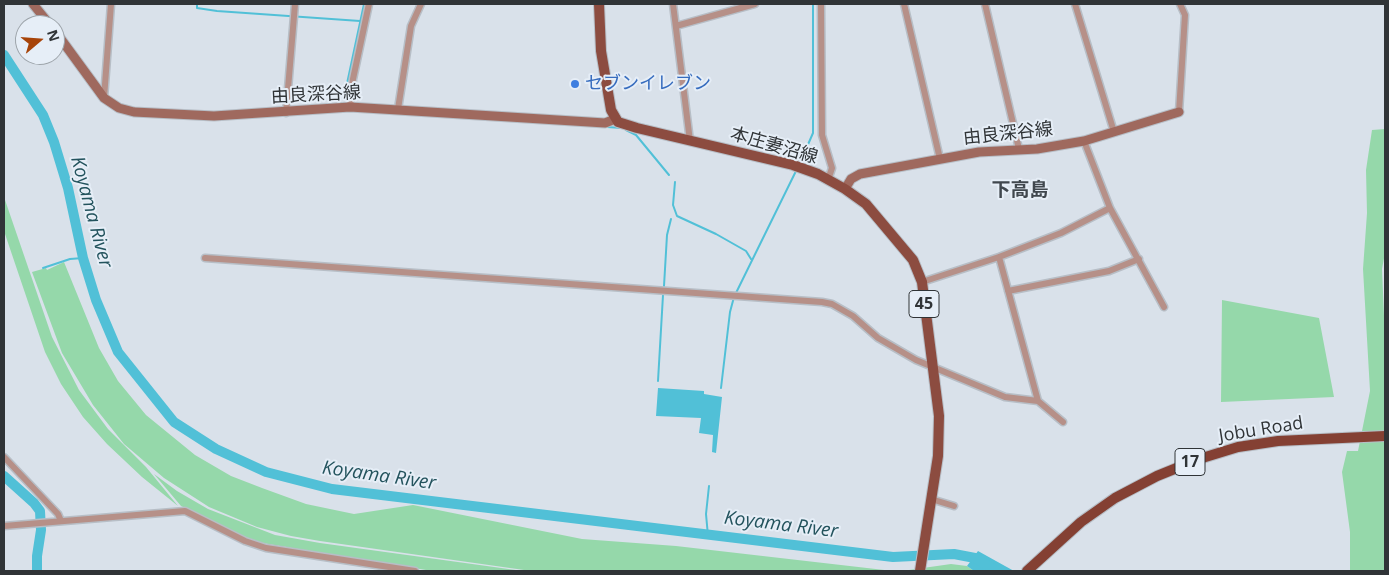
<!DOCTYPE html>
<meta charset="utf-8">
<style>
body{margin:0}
#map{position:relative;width:1389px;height:575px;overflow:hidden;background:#d9e1ea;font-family:"Open Sans",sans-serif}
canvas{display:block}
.frame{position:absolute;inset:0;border:5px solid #303437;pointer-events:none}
.north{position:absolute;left:15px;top:15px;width:50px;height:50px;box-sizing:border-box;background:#e6eef7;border:1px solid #9da4aa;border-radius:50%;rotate:72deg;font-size:14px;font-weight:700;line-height:20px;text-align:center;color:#303437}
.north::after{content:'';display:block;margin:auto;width:18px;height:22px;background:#a74409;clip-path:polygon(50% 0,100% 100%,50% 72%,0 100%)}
</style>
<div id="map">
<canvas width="1389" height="575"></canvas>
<div class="frame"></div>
<div class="north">N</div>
</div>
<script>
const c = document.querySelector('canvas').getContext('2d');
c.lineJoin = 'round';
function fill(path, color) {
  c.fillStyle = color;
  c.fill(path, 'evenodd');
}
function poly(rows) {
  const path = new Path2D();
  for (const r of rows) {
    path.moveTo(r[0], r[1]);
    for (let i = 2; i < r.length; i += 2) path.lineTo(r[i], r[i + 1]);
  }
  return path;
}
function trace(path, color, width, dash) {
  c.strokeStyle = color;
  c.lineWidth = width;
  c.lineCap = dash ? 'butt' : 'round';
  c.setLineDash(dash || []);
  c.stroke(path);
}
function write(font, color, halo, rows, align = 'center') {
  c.font = font + ' "Open Sans","Noto Sans JP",sans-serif';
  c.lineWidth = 4;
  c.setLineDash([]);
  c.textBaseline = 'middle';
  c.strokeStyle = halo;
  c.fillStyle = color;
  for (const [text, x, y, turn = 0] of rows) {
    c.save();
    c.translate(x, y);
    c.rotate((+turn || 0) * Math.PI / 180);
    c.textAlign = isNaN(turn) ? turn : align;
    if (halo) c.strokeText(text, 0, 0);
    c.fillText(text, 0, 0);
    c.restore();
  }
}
fill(poly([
 [1385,129,1385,253,1382,269,1385,339,1385,571,1350,571,1350,532,1342,472,1347,451,1358,451,1370,391,1363,269,1367,213,1366,170,1372,130],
 [4,197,52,337,79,390,108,429,146,467,178,506,142,477,107,444,83,417,61,384,45,352,4,231],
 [64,262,99,348,118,381,146,415,195,455,231,476,262,488,306,504,354,514,413,505,582,539,676,546,893,571,531,571,320,541,291,536,257,527,209,507,164,478,124,444,93,405,62,353,32,272,46,268,47,270],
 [1222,300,1319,318,1334,397,1221,402],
 [154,474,177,491,208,509,275,535,320,543,523,571,432,571,256,542,181,506],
 [951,564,967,566,974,571,902,571]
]), '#95d8aa');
fill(poly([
 [658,388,704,391,704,394,722,397,716,453,712,452,713,435,699,433,701,418,656,416],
 [978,551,1014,571,974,571,967,566]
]), '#51c0d7');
trace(poly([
 [197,4,197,8,217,11,360,21],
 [347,98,345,93,364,4],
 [607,127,622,128],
 [626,130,636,135,669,175],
 [800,163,813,133,813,4],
 [675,182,673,205,677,216,716,234,746,251,751,259],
 [43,268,70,259,83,258],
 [664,286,667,235,671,219],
 [658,381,663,295],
 [721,388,730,312,734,297,796,171],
 [708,536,706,514,709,486]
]), '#51c0d7', 2);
trace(poly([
 [4,55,43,115,54,142,68,188,83,258,96,300,118,352,174,422,216,449,266,472,332,489,893,557,954,554,975,558,997,571],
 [4,476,34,503,40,511,41,530,37,556,37,571]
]), '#51c0d7', 10);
const minor = poly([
 [673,4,690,141],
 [821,4,822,135,832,168,828,180],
 [904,4,940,159],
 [985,4,1019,149],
 [1075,4,1114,132],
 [676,26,755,4],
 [104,98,111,4],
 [350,107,353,79,369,4],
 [398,109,411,26,421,4],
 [1179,112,1185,15,1180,4],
 [286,113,295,4],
 [1084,141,1110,208,1164,307],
 [999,257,1038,401],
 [205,258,822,302,832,304,853,316,878,338,916,360,1005,397,1038,401,1063,422],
 [922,282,999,257,1061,233,1110,208],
 [1008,291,1109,271,1139,259],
 [4,457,58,514,61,521],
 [931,499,954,506],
 [4,526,185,511,245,541,266,548,415,571]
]);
const secondary = poly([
 [33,4,50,25],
 [55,31,104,98,119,108,134,112,214,116,350,107,605,123,615,119],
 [845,189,851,179,860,174,979,152,1037,149,1084,141,1179,112]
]);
const primary = poly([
 [599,4,601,51,611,110,618,122,637,128,793,165,818,174,845,189,866,204,913,260,922,282,939,416,938,456,920,571]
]);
const trunk = poly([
 [1027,571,1081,522,1115,498,1157,476,1199,459,1238,447,1278,441,1385,436]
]);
trace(minor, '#b7bec6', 9);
trace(secondary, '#b7bec6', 11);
trace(primary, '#b7bec6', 12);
trace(trunk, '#b7bec6', 12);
trace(minor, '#b69088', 6);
trace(secondary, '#9f695e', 9);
trace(primary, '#8c4c40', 10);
trace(trunk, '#844033', 10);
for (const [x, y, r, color] of [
 [575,84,5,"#3f7fe0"]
]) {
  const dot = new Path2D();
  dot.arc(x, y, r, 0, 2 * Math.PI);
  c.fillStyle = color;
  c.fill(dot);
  trace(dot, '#e6eef7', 2);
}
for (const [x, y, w] of [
 [924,304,30],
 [1190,462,30]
]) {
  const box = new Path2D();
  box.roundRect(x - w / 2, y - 13.5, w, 27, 4);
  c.fillStyle = '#e6eef7';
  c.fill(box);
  trace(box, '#303437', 1);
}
write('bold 16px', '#303437', null, [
 ["45",924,304],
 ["17",1190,462]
]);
write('18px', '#366cbe', '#e6eef7', [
 ["セブンイレブン",585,84]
], 'left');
write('18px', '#303437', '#e6eef7', [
 ["由良深谷線",316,95,-3],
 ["由良深谷線",1008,134,-6],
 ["本庄妻沼線",774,146,16],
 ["Jobu Road",1261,430,-9]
]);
write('bold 19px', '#40474e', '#e6eef7', [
 ["下高島",1020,191]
]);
write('italic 19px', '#23535d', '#e6eef7', [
 ["Koyama River",91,212,75],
 ["Koyama River",379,476,8],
 ["Koyama River",781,525,7]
]);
</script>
